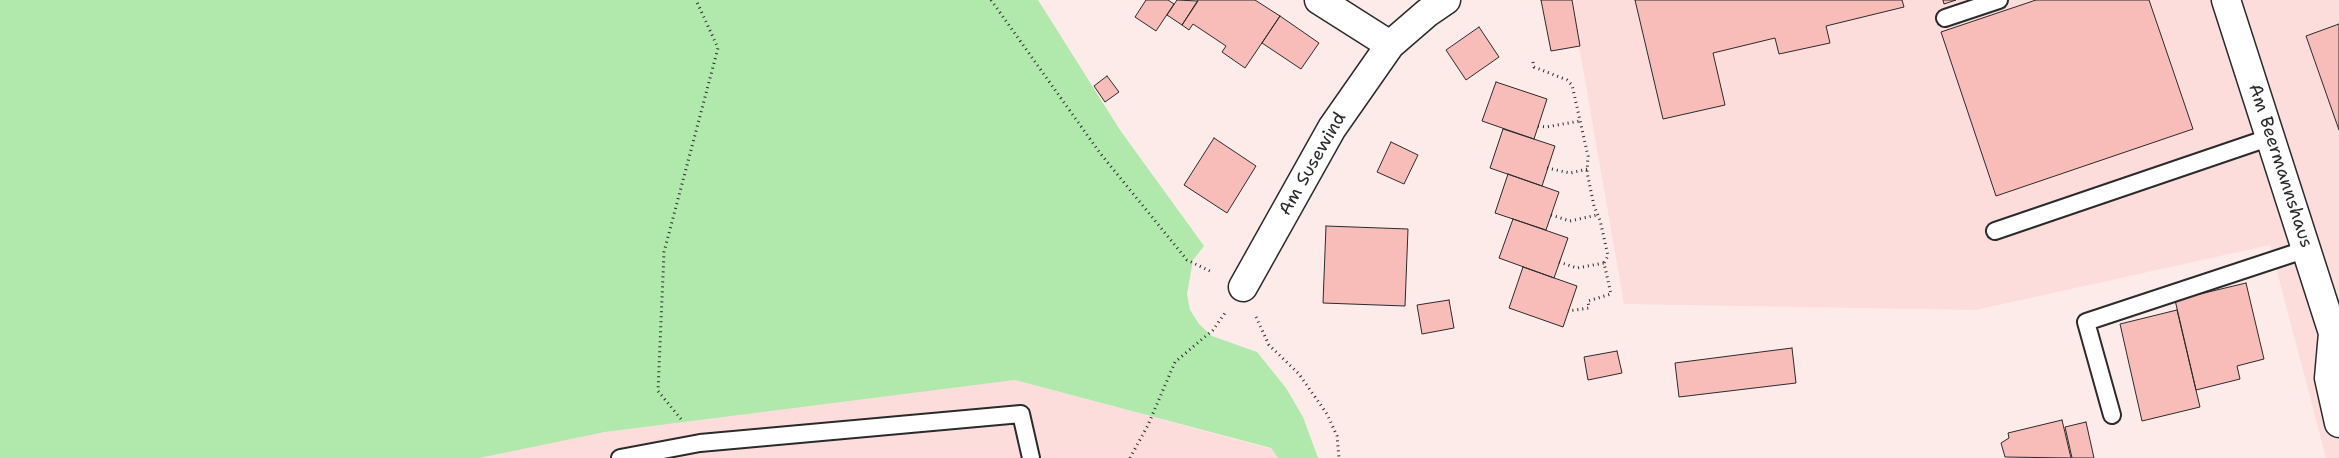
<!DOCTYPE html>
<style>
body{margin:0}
canvas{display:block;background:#fdebea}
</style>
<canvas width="2339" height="458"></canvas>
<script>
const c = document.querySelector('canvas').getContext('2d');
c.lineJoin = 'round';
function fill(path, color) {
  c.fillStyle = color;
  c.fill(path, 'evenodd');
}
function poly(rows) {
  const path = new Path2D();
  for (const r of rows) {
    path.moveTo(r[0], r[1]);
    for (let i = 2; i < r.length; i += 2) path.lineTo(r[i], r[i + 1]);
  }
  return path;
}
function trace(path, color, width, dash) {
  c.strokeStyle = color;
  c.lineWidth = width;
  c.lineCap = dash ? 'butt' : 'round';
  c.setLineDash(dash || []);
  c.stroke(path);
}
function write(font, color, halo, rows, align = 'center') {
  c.font = font + ' "Shantell Sans",sans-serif';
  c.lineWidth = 4;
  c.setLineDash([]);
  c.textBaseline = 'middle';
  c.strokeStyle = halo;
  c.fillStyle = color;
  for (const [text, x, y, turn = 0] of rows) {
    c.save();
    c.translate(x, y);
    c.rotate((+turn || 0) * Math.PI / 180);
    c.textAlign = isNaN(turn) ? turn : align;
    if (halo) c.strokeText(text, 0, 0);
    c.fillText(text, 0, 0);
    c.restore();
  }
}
fill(poly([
 [1571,0,2339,0,2339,458,2326,458,2270,245,1976,310,1624,304],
 [1015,380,1271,449,1278,458,473,458,605,432]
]), '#fcdddb');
fill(poly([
 [0,0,1038,0,1120,130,1204,246,1193,260,1187,294,1190,310,1199,324,1212,336,1257,352,1286,388,1303,417,1318,458,1278,458,1271,448,1015,380,605,432,479,458,0,458]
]), '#b1e8ab');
const building = poly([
 [1146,0,1168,0,1174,4,1156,31,1135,17,1146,0],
 [1177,0,1198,1,1182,25,1167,15,1177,0],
 [1255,0,1280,16,1245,68,1222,52,1226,46,1193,24,1189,30,1182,25,1198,0,1255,0],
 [1541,0,1572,0,1580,46,1551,51,1541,0],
 [1635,0,1902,0,1904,7,1826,26,1830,43,1779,54,1775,38,1713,53,1725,105,1663,119,1635,0],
 [1943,0,1956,0,1944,4,1943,0],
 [2036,0,2149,0,2193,129,1996,196,1941,32,2036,0],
 [1280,16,1319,43,1301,69,1262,43,1280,16],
 [2339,24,2339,130,2306,36,2339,24],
 [1479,27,1499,57,1466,80,1446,50,1479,27],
 [1107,76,1119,92,1105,102,1094,86,1107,76],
 [1496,82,1547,99,1534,139,1482,121,1496,82],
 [1503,129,1555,146,1542,186,1490,168,1503,129],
 [1214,138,1256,166,1227,213,1184,185,1214,138],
 [1391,142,1418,155,1404,184,1377,172,1391,142],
 [1508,174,1559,192,1546,230,1495,213,1508,174],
 [1513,219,1568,238,1554,278,1499,258,1513,219],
 [1326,226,1408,229,1405,306,1323,303,1326,226],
 [1523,267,1577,286,1563,327,1509,308,1523,267],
 [2246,283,2264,359,2237,366,2240,379,2196,390,2175,300,2246,283],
 [1449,300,1454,328,1422,334,1417,305,1449,300],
 [2177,310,2200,407,2142,421,2120,324,2177,310],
 [1792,348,1796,383,1679,397,1675,363,1792,348],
 [1617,351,1622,373,1588,380,1584,357,1617,351],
 [2062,420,2071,458,2005,457,2001,443,2009,438,2008,433,2062,420],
 [2086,422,2094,458,2072,458,2065,427,2086,422]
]);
fill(building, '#f8bcb9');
trace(building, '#2b2b2b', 1);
const service = poly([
 [1945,18,1999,0],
 [1995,231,2271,137],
 [2112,415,2086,322,2307,249],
 [620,458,700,443,1021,414,1031,458]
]);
const minor = poly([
 [1319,0,1390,45],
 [2226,0,2333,333,2339,340],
 [1243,287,1332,128,1390,45,1427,13,1446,0],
 [2333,333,2329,378,2339,423]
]);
trace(service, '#2b2b2b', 20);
trace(minor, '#2b2b2b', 31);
trace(poly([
 [991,0,1100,153,1187,260,1212,272],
 [1533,62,1534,67,1567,80,1572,85,1588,156,1587,172,1594,206,1600,220,1608,256,1604,263,1611,294,1588,301,1589,308,1568,311],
 [1538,126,1546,127,1580,121],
 [1547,168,1570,173,1588,169],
 [1551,215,1570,221,1597,215],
 [1559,262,1577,268,1604,263],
 [1256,317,1269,345,1299,374,1327,414,1337,436,1339,458],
 [681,419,658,391,664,252,718,48,696,0],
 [1130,458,1148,425,1175,362,1213,330,1225,313]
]), '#2b2b2b', 3, [1, 4]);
trace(service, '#fff', 16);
trace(minor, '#fff', 28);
write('18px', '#2b2b2b', '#fff', [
 ["Am Susewind",1313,164,-60],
 ["Am Beermannshaus",2280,166,72]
]);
</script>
